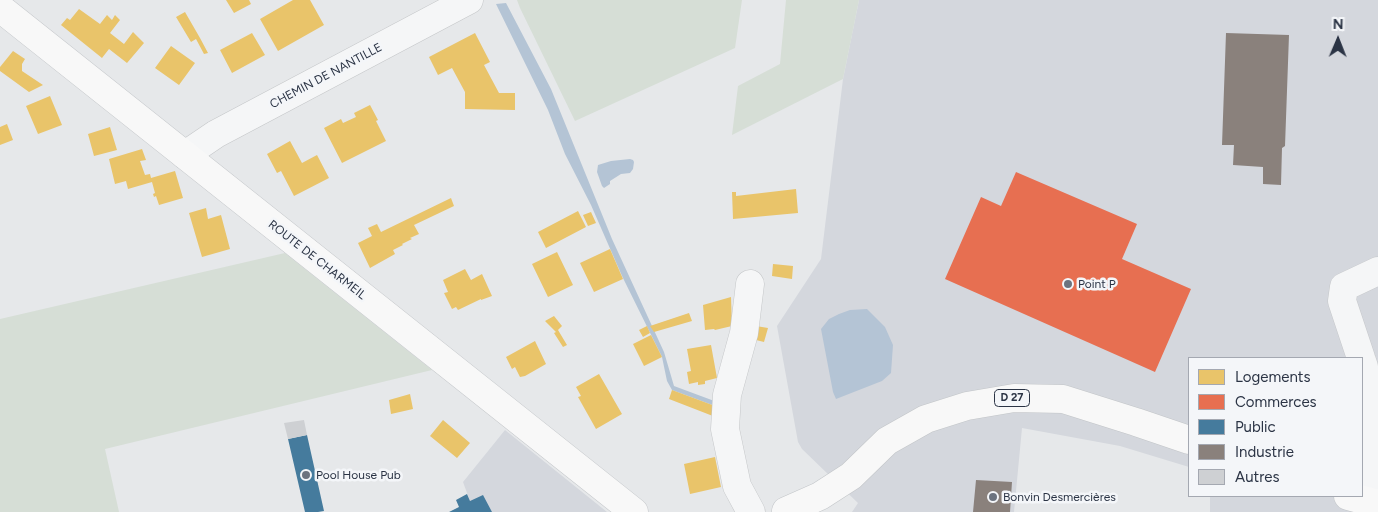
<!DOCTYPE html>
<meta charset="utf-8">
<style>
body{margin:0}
#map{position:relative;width:1378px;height:512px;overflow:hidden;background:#e6e8ea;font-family:Figtree,sans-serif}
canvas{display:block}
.legend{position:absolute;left:1188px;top:357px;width:175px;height:140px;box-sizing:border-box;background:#f4f6f9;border:1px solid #a4a8b1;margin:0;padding:6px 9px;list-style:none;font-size:15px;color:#2b3445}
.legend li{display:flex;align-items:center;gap:10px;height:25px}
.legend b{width:25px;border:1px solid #a4a8b1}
.north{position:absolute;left:1313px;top:15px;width:50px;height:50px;-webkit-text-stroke:4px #f4f6f9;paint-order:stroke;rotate:1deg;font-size:14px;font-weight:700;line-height:20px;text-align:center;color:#2b3445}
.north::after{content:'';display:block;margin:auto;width:18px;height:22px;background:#2b3445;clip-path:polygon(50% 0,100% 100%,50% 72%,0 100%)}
</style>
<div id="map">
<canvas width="1378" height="512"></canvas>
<ul class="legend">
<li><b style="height:14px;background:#e9c46a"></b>Logements</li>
<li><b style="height:14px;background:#e76f51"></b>Commerces</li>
<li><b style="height:14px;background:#457b9d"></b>Public</li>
<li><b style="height:14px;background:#8a817c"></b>Industrie</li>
<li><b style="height:14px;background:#ced0d3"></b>Autres</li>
</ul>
<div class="north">N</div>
</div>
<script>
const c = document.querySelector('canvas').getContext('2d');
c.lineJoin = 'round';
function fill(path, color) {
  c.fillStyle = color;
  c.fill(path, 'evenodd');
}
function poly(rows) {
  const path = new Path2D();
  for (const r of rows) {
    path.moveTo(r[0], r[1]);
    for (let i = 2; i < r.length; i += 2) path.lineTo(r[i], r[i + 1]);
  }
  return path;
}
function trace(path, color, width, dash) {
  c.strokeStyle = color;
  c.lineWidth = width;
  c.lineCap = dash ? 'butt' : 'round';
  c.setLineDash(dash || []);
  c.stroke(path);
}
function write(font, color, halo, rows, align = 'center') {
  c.font = font + ' Figtree,sans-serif';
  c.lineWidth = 5;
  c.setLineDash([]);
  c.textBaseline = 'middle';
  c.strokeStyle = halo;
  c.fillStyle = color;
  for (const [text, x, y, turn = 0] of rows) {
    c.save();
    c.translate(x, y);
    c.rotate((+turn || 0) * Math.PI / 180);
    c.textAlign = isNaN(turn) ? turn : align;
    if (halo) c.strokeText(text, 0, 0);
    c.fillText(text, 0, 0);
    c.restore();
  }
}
fill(poly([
 [859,0,1378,0,1378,512,1210,512,1210,496,1362,496,1362,358,1189,358,1189,467,1120,446,1022,428,1014,512,852,512,858,503,802,449,798,442,777,326,821,259,843,79],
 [505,430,607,512,450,512,470,501,463,482]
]), '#d4d7dd');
fill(poly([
 [517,0,742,0,735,48,575,121,520,8],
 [786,0,859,0,843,79,732,135,738,86,780,64],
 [285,253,432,370,105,449,119,512,0,512,0,319]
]), '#d6ded6');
fill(poly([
 [506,3,551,89,612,239,664,352,674,386,717,402,715,406,672,390,667,381,662,357,622,276,591,205,565,154,548,110,496,4],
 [630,159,633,160,634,162,633,169,630,173,621,174,610,181,610,184,604,188,602,186,597,172,598,165,611,161],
 [867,309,885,327,893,345,891,373,882,381,836,399,833,392,821,329,829,319,839,314,850,310]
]), '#b4c4d5');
fill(poly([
 [226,0,249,0,251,4,234,13],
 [293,0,310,0,324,25,278,51,260,19],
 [79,9,100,24,107,15,112,20,115,15,120,20,110,33,124,44,133,32,144,43,127,63,109,49,102,58,61,25,67,18,70,20],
 [185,12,200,38,208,53,204,54,196,39,191,42,176,17],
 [252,33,265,55,232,73,220,50],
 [475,33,490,62,484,65,499,93,515,93,515,110,465,109,465,92,452,68,438,75,429,57],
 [171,46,195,63,179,85,155,68],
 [13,51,25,59,22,64,22,71,43,85,29,92,0,71,0,67],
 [50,96,62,125,38,134,26,106],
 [370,105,378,120,376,121,386,141,342,163,324,128,341,119,343,123,356,117,354,113],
 [7,124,13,140,0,145,0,127],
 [110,127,117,150,94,156,88,134],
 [290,141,302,163,317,155,329,178,294,196,281,171,277,173,267,154],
 [142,149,146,160,140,161,145,175,150,174,151,178,175,171,183,198,159,205,156,196,154,197,153,194,155,193,152,182,128,189,126,181,115,184,109,159],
 [796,189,798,213,733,219,732,192,736,192,736,196],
 [451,198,454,206,414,225,419,234,410,238,412,239,402,244,403,245,393,250,395,254,370,268,358,243,372,236,368,228,377,224,381,232],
 [206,208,208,219,221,215,230,249,202,257,189,213],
 [578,211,586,227,546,248,538,232],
 [591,212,596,223,588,226,583,215],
 [610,249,623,279,594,292,580,263],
 [557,252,573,285,548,297,532,264],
 [773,264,793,266,792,279,772,276],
 [465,269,471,280,482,274,492,296,481,300,481,299,458,310,456,307,452,309,444,293,448,292,443,280],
 [731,297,732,326,715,330,714,329,705,330,703,305],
 [689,313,692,321,654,332,650,326],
 [554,316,562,326,558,330,567,345,563,347,554,333,556,332,545,321],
 [647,326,650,333,643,337,639,330],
 [756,326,768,328,764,342,752,339],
 [651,335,662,357,644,366,633,344],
 [535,341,546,364,525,376,520,377,515,367,512,369,506,357],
 [711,345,717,378,705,381,705,384,698,385,698,382,689,384,687,372,691,371,687,349],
 [599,374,622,414,596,429,578,397,581,396,576,387],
 [672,390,715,406,718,418,669,399],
 [410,394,413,409,391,414,389,400],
 [443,420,470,443,457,458,430,436],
 [715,457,721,487,690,494,684,464]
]), '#e9c46a');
fill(poly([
 [1016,172,1137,224,1122,259,1191,289,1155,372,945,279,981,197,1001,206]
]), '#e76f51');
fill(poly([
 [307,435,324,511,318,512,305,512,288,439],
 [467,494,470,501,483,495,492,512,449,512,459,507,456,500]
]), '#457b9d');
fill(poly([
 [1226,33,1289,35,1285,146,1282,148,1281,185,1263,184,1263,167,1233,165,1234,145,1222,145],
 [976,480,1012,482,1010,512,973,512]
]), '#8a817c');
fill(poly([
 [304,420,307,435,288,439,284,423]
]), '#ced0d3');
const minor = poly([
 [185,155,216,134,469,0],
 [750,284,744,333,727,395,725,429,737,486,751,512],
 [1361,358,1342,301,1344,287,1378,271],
 [1362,361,1364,367,1376,475,1377,512]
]);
const major = poly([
 [0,8,634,512],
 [1348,496,1378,504],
 [786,511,820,496,851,476,887,441,926,419,967,406,1014,398,1063,399,1136,422,1189,440]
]);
trace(minor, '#c4c6c8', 29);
trace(major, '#c2c5c8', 29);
trace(minor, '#f5f6f7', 28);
trace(major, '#f8f8f8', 28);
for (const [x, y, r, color] of [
 [1068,284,5,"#6c737f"],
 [306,475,5,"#6c737f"],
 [993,497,5,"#6c737f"]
]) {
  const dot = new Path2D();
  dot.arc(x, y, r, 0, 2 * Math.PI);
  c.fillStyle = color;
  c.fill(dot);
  trace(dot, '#f4f6f9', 2);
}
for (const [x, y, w] of [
 [1012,398,35]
]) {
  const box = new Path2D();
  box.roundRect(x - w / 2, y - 8.5, w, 17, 4);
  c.fillStyle = '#f4f6f9';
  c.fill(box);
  trace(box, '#2b3445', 1);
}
write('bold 11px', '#2b3445', null, [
 ["D 27",1012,398]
]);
write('12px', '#2b3445', '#f4f6f9', [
 ["CHEMIN DE NANTILLE",326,76,-28],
 ["ROUTE DE CHARMEIL",317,260,38]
]);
write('12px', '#2b3445', '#f4f6f9', [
 ["Point P",1078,284],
 ["Pool House Pub",316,475],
 ["Bonvin Desmercières",1003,497]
], 'left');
</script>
